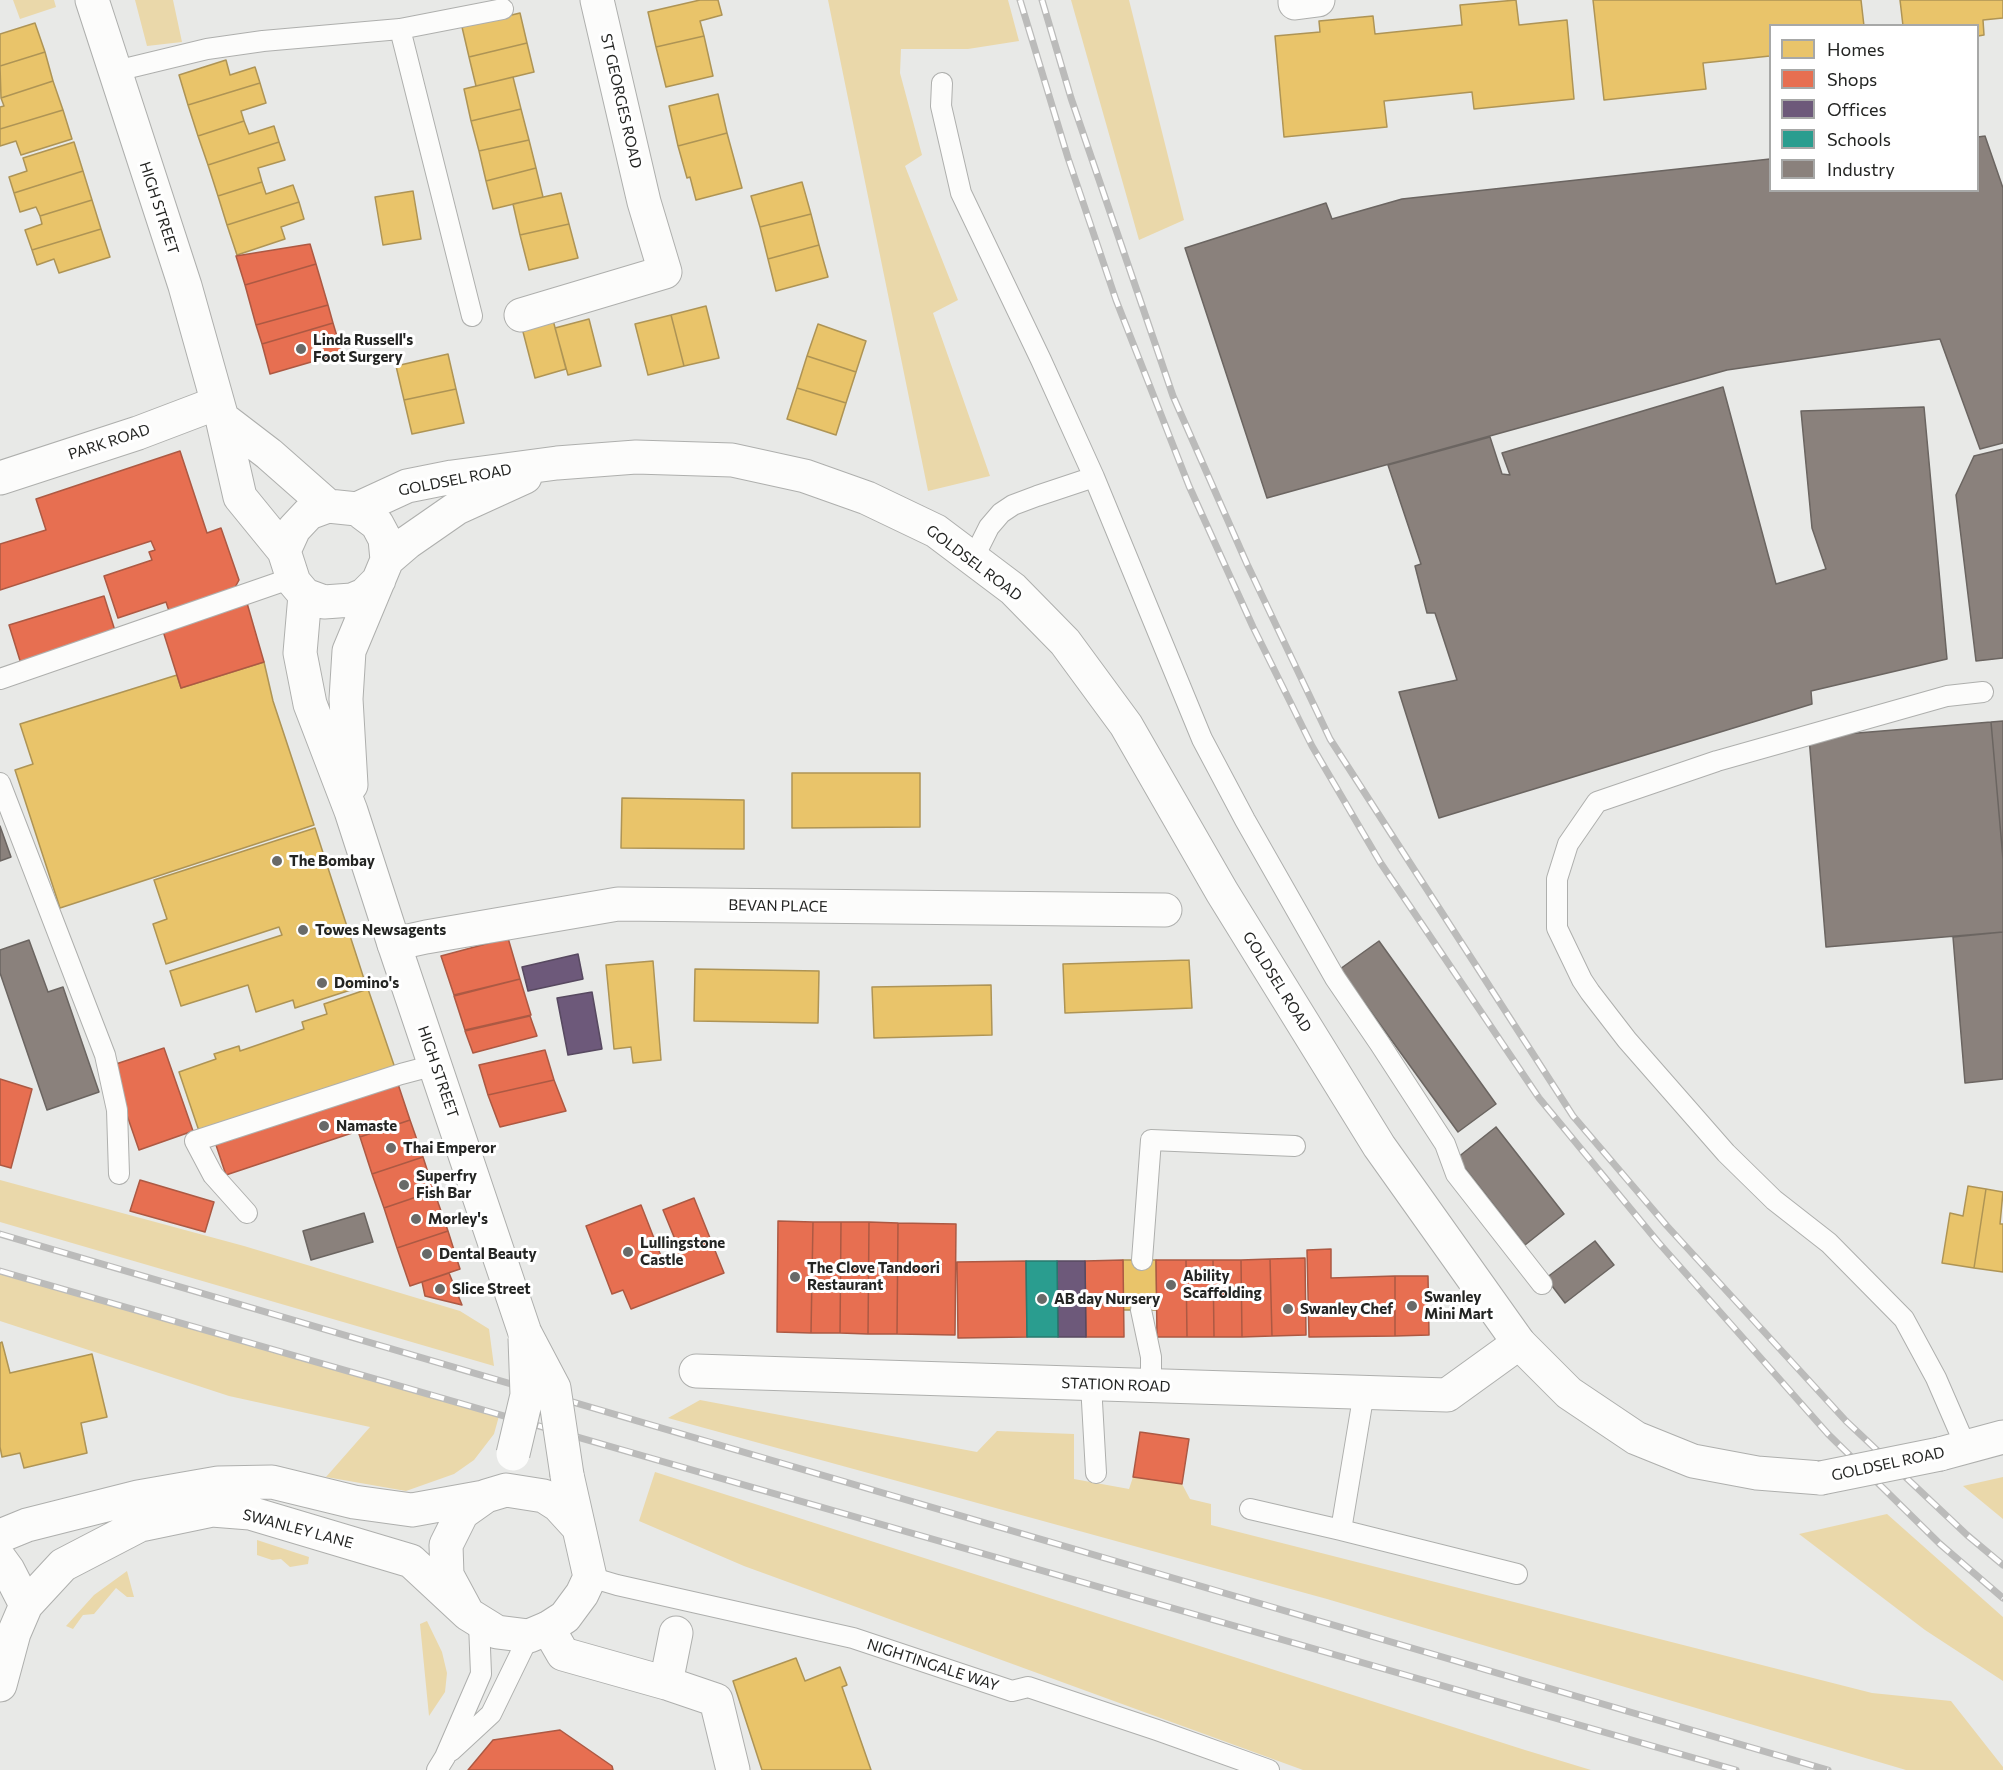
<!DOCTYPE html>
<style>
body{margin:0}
#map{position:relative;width:2003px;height:1770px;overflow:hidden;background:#e8e9e7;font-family:Commissioner,sans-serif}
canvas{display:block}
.legend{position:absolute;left:1769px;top:24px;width:210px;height:168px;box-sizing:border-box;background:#fff;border:2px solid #a7a8a7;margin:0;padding:8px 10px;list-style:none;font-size:18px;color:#242523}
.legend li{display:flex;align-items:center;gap:12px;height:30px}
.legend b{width:30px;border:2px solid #a7a8a7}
</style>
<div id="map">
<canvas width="2003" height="1770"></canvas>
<ul class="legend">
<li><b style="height:16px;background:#e9c46a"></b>Homes</li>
<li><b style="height:16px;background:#e76f51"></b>Shops</li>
<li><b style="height:16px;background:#6d597a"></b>Offices</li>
<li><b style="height:16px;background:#2a9d8f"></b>Schools</li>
<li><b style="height:16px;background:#8a817c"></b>Industry</li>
</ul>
</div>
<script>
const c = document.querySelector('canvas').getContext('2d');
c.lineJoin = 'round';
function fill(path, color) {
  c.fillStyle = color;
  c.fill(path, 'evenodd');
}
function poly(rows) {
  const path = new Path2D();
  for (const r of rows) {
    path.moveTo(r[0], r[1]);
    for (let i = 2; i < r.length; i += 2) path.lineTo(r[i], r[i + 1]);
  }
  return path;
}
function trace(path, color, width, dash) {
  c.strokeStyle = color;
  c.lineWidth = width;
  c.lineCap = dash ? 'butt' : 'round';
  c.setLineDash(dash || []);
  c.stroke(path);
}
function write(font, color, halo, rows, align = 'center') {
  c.font = font + ' Commissioner,sans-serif';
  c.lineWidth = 6;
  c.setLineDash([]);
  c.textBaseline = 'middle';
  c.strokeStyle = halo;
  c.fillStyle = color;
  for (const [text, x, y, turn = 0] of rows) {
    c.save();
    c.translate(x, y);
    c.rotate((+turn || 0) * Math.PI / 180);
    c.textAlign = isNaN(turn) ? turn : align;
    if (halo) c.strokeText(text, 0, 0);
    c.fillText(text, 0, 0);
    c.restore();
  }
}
fill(poly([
 [13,0,54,0,56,7,20,19],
 [135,0,173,0,182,42,147,46],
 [828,0,1008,0,1019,41,968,49,901,49,900,73,922,155,905,166,958,300,933,313,990,476,928,491],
 [1071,0,1129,0,1184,220,1139,240],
 [0,1180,244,1246,460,1311,489,1329,494,1366,0,1222],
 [0,1273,499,1416,494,1434,474,1460,454,1474,406,1491,326,1477,370,1427,229,1396,0,1321],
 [700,1400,977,1452,997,1431,1074,1434,1074,1479,1129,1489,1133,1477,1182,1484,1190,1499,1211,1504,1211,1525,1872,1693,1951,1701,2003,1767,2003,1770,1906,1770,1327,1599,668,1418],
 [655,1472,1525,1750,1591,1770,1303,1770,744,1566,639,1521],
 [2003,1477,2003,1519,1963,1486],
 [1887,1514,2003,1617,2003,1681,1925,1630,1799,1534],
 [257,1540,309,1557,308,1564,290,1567,281,1559,272,1560,257,1555],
 [127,1571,134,1597,127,1597,116,1588,94,1614,83,1615,73,1629,66,1626,94,1595],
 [427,1621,442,1652,447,1673,445,1692,429,1716,420,1624]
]), '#ead8aa');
const homes = poly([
 [700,0,718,0,722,15,700,21,704,36,656,47,648,12,700,0],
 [1516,0,1519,25,1567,20,1574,99,1474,109,1472,92,1384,101,1387,127,1284,137,1275,36,1320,32,1319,21,1373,16,1375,34,1462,25,1460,5,1516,0],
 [1593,0,1861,0,1864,26,1770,26,1770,56,1703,63,1706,89,1604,100,1593,0],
 [1900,0,2003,0,2003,18,1983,20,1984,35,1978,36,1978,26,1903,26,1900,0],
 [520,13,527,43,469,57,462,27,520,13],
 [35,23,45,52,0,66,0,34,35,23],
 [704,36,713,76,666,87,656,47,704,36],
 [527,43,534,72,476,86,469,57,527,43],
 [45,52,53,81,1,98,0,66,45,52],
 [226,60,230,75,255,67,260,83,188,105,179,75,226,60],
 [513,77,521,109,471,121,464,89,513,77],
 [53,81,63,110,0,129,0,107,4,106,1,98,53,81],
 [260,83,266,103,241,111,244,121,198,136,188,105,260,83],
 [718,94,727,133,678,146,669,106,718,94],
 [521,109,529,140,479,151,471,121,521,109],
 [63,110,72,139,21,155,16,141,0,146,0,129,63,110],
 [244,121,249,134,274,126,279,142,208,165,198,136,244,121],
 [727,133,742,188,696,200,690,177,687,178,678,146,727,133],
 [529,140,536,168,486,181,479,151,529,140],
 [74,142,83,171,14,193,9,177,27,171,23,158,74,142],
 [279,142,285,160,258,168,262,182,218,196,208,165,279,142],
 [536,168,543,197,493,209,486,181,536,168],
 [83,171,92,200,40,216,36,207,20,212,14,193,83,171],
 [262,182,266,194,293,185,299,202,227,225,218,196,262,182],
 [802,182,811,214,760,227,751,196,802,182],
 [413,191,421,239,383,245,375,197,413,191],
 [561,193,569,224,520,235,513,204,561,193],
 [92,200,101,229,32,250,25,230,42,224,40,216,92,200],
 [299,202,304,219,281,227,285,239,237,255,227,225,299,202],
 [811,214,819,245,768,259,760,227,811,214],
 [569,224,578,258,529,270,520,235,569,224],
 [101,229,110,257,59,273,54,259,37,265,32,250,101,229],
 [819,245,828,277,776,291,768,259,819,245],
 [706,306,719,358,684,366,671,315,706,306],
 [671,315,684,366,648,375,635,324,671,315],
 [589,319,601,366,568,375,555,328,589,319],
 [553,320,566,369,535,378,522,328,553,320],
 [818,324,866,341,856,372,807,356,818,324],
 [448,354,456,389,404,400,396,366,448,354],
 [807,356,856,372,846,403,797,388,807,356],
 [797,388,846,403,836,435,787,419,797,388],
 [456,389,464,423,412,434,404,400,456,389],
 [264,662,273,701,314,825,60,908,15,770,33,764,20,724,177,675,181,688,264,662],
 [792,773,920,773,920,827,792,828,792,773],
 [622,798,744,800,744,849,621,848,622,798],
 [315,828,366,985,295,1008,293,1000,256,1012,248,985,181,1006,170,971,282,935,279,927,166,964,153,924,167,919,154,880,315,828],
 [1189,960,1192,1008,1065,1013,1063,964,1189,960],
 [653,961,661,1060,633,1063,631,1047,614,1049,606,965,653,961],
 [695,969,819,971,818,1023,694,1021,695,969],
 [991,985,992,1035,874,1038,872,987,991,985],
 [368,989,395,1068,199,1131,179,1072,216,1059,214,1054,239,1046,240,1051,304,1029,302,1022,327,1014,324,1004,368,989],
 [1968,1186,1986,1189,1974,1268,1942,1263,1950,1213,1963,1216,1968,1186],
 [1986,1189,2003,1192,2000,1224,2003,1224,2003,1272,1974,1268,1986,1189],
 [1123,1260,1156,1260,1157,1310,1123,1310,1123,1260],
 [2,1342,10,1373,92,1354,107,1417,81,1423,87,1453,24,1468,20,1453,2,1457,0,1447,0,1343,2,1342],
 [796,1658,805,1681,840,1667,847,1685,842,1687,871,1770,762,1770,733,1681,796,1658]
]);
fill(homes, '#e9c46a');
trace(homes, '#ae9455', 1.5);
const shops = poly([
 [310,244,316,264,245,285,236,256,310,244],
 [316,264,328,305,256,325,245,285,316,264],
 [328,305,333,323,262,344,256,325,328,305],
 [333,323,342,353,270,374,262,344,333,323],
 [180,451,207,533,221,528,239,580,232,593,170,614,166,602,118,618,104,576,152,560,149,552,155,550,151,541,0,590,0,544,46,530,36,499,180,451],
 [104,596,117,637,22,667,9,625,104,596],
 [247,603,264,662,181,688,163,631,247,603],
 [508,938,520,979,454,995,441,956,508,938],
 [520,979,531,1015,465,1030,454,996,520,979],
 [530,1016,537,1036,473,1053,465,1031,530,1016],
 [164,1048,193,1131,139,1150,110,1066,164,1048],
 [545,1050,554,1080,488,1095,479,1065,545,1050],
 [396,1078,410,1120,360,1137,358,1131,226,1175,214,1139,396,1078],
 [0,1079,32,1089,11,1168,0,1165,0,1079],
 [554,1080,566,1111,500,1127,488,1095,554,1080],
 [410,1120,423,1157,372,1174,360,1137,410,1120],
 [423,1157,434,1191,384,1208,372,1174,423,1157],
 [140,1180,214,1202,205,1232,130,1211,140,1180],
 [434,1191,448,1231,397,1248,384,1208,434,1191],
 [694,1198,724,1273,631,1309,623,1290,612,1294,586,1226,641,1205,661,1256,679,1249,663,1210,694,1198],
 [778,1221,813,1222,811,1333,777,1332,778,1221],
 [813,1222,841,1222,840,1333,811,1333,813,1222],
 [841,1222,869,1222,868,1334,840,1333,841,1222],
 [869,1222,898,1223,897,1334,868,1334,869,1222],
 [898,1223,956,1224,955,1335,897,1334,898,1223],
 [448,1231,460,1269,410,1286,397,1248,448,1231],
 [1331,1249,1331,1278,1395,1276,1395,1336,1309,1337,1307,1250,1331,1249],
 [1305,1258,1306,1335,1272,1336,1270,1259,1305,1258],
 [1270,1259,1272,1336,1242,1337,1241,1260,1270,1259],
 [1123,1260,1124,1337,1086,1337,1085,1261,1123,1260],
 [1156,1260,1186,1260,1187,1337,1157,1337,1156,1260],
 [1186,1260,1213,1260,1214,1337,1187,1337,1186,1260],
 [1213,1260,1241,1260,1242,1337,1214,1337,1213,1260],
 [1026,1261,1027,1337,958,1338,957,1262,1026,1261],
 [449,1273,462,1305,425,1296,422,1282,449,1273],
 [1395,1276,1428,1276,1429,1335,1395,1336,1395,1276],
 [1140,1432,1189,1439,1182,1484,1133,1477,1140,1432],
 [560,1730,612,1766,613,1770,468,1770,493,1740,560,1730]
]);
fill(shops, '#e76f51');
trace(shops, '#ac5943', 1.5);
const offices = poly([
 [578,954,583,979,528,991,522,967,578,954],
 [592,992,602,1049,568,1055,557,998,592,992],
 [1057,1261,1085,1261,1086,1337,1058,1337,1057,1261]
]);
fill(offices, '#6d597a');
trace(offices, '#574960', 1.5);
const schools = poly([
 [1026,1261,1057,1261,1058,1337,1027,1337,1026,1261]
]);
fill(schools, '#2a9d8f');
trace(schools, '#28796f', 1.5);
const industry = poly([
 [1985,136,2003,188,2003,443,1980,449,1940,339,1727,370,1267,498,1185,248,1326,203,1332,219,1402,199,1770,159,1770,190,1978,190,1978,137,1985,136],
 [1723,387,1776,584,1826,569,1812,528,1801,411,1924,407,1947,659,1811,691,1812,704,1439,818,1399,692,1457,680,1435,613,1427,613,1415,566,1421,564,1388,465,1490,437,1502,474,1510,475,1502,453,1723,387],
 [2003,449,2003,658,1976,661,1956,495,1974,456,2003,449],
 [2003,721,2003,859,1991,722,2003,721],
 [1991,722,2003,859,2003,932,1826,947,1809,737,1991,722],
 [0,826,11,857,0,861,0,826],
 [2003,932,2003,1079,1965,1083,1953,937,2003,932],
 [29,940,48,992,63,987,99,1092,47,1110,0,973,0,950,29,940],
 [1379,941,1496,1104,1458,1132,1340,969,1379,941],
 [1496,1127,1564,1214,1525,1245,1457,1158,1496,1127],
 [364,1213,373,1242,311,1260,303,1231,364,1213],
 [1595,1241,1614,1265,1565,1303,1546,1278,1595,1241]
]);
fill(industry, '#8a817c');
trace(industry, '#6b6561', 1.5);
const lane = poly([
 [400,29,472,316],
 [116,71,207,49,263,41,400,29,503,9],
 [942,83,941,106,961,193,1041,360,1094,477],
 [973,559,989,527,1001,513,1013,505,1037,496,1094,477,1202,739,1245,820,1335,978,1380,1044,1445,1144,1456,1174,1542,1284],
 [0,679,292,578],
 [0,783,105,1055,117,1110,119,1174],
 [247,1213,213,1175,195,1141,401,1074,435,1065],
 [1142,1260,1151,1140,1295,1146],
 [1141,1310,1151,1357,1151,1386],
 [1091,1384,1096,1473],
 [1364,1392,1341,1530,1517,1574],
 [1966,1447,1936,1378,1904,1319,1829,1243,1774,1200,1726,1153,1627,1040,1590,992,1582,980,1557,928,1557,879,1568,844,1597,802,1717,761,1947,696,1983,692],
 [1250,1509,1341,1530],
 [590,1577,617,1585,853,1638,1012,1691,1028,1687,1157,1730,1269,1770],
 [451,1751,491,1714,529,1636],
 [437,1770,445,1757,481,1674,479,1623]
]);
const street = poly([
 [1295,0,1295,3,1318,0],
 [521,315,665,272,644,202,597,0],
 [0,478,138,433,217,403],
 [394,944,426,937,618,904,1165,910],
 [696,1371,1447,1395,1519,1343],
 [548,1628,563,1654,666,1683,716,1700,733,1770],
 [666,1683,676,1633]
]);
const secondary = poly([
 [92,0,185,286,222,418,240,497,284,551,294,582,305,595,324,602,352,600,364,595,379,580],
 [222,418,269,454,328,506],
 [357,509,407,486,452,477,557,463,636,457,732,460,805,476,867,498,936,531,1013,589,1065,642,1126,725,1222,892,1379,1146,1519,1343,1569,1393,1636,1438,1693,1461,1757,1473,1821,1478],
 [284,551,294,529,309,513,328,506,357,509,377,524,385,539,387,560,349,651,346,699,351,785],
 [387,560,408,542,457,508,525,477],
 [305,595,300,653,310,704,351,811,394,944,525,1333],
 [1940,1454,2003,1437],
 [567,1475,590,1577,582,1594,565,1617,548,1628,529,1636,497,1632,468,1614,447,1575,446,1545,462,1513,486,1496,506,1490,544,1496,558,1505,579,1528],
 [0,1536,27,1525,138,1497,218,1483,272,1482,354,1502,412,1510,484,1497],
 [0,1559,8,1570,26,1605],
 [0,1685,14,1633,26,1605,63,1565,140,1525,212,1510,250,1513,411,1561,468,1614]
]);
trace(lane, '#aeafad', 22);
trace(street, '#aeafad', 35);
trace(secondary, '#aeafad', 35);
trace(lane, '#fcfcfb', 20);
trace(street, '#fcfcfb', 33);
trace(secondary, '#fcfcfb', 33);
const rail = poly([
 [1020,0,1068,158,1116,300,1189,486,1253,627,1312,746,1380,862,1539,1098,1658,1242,1828,1434,1940,1544,2003,1598],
 [1042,0,1071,98,1173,396,1247,564,1330,739,1573,1116,1667,1226,1846,1421,1967,1535,2003,1565],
 [0,1234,1828,1770],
 [0,1271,1736,1770]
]);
trace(rail, '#bbbbba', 7);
trace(rail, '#fff', 4.5, [14]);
const secondaryBridge = poly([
 [525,1333,554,1388,567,1475],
 [513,1454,527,1395,525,1338],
 [1821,1478,1940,1454]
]);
trace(secondaryBridge, '#aeafad', 35, []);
trace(secondaryBridge, '#fcfcfb', 33);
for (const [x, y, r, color] of [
 [301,349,6,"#696a68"],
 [277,861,6,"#696a68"],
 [303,930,6,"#696a68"],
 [322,983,6,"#696a68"],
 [324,1126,6,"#696a68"],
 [391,1148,6,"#696a68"],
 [404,1185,6,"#696a68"],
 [416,1219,6,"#696a68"],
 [628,1252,6,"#696a68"],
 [427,1254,6,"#696a68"],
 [795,1277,6,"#696a68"],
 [1171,1285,6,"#696a68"],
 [440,1289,6,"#696a68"],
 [1042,1299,6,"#696a68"],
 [1412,1306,6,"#696a68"],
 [1288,1309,6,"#696a68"]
]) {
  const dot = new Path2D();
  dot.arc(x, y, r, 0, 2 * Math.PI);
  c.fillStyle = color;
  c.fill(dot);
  trace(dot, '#fff', 2);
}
write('15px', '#242523', '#fff', [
 ["ST GEORGES ROAD",621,101,77],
 ["HIGH STREET",159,208,72],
 ["PARK ROAD",109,442,-18],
 ["GOLDSEL ROAD",455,480,-11],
 ["GOLDSEL ROAD",974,563,37],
 ["BEVAN PLACE",778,906,1],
 ["GOLDSEL ROAD",1277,982,58],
 ["HIGH STREET",438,1072,71],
 ["STATION ROAD",1116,1385,2],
 ["GOLDSEL ROAD",1888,1464,-12],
 ["SWANLEY LANE",298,1529,15],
 ["NIGHTINGALE WAY",933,1665,18]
]);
write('bold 15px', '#242523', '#fff', [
 ["Linda Russell's",313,340],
 ["Foot Surgery",313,357],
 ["The Bombay",289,861],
 ["Towes Newsagents",315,930],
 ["Domino's",334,983],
 ["Namaste",336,1126],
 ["Thai Emperor",403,1148],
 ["Superfry",416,1176],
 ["Fish Bar",416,1193],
 ["Morley's",428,1219],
 ["Lullingstone",640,1243],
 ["Castle",640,1260],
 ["Dental Beauty",439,1254],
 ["The Clove Tandoori",807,1268],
 ["Restaurant",807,1285],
 ["Ability",1183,1276],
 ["Scaffolding",1183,1293],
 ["Slice Street",452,1289],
 ["Swanley",1424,1297],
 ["Mini Mart",1424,1314],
 ["AB day Nursery",1054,1299],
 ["Swanley Chef",1300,1309]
], 'left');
</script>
